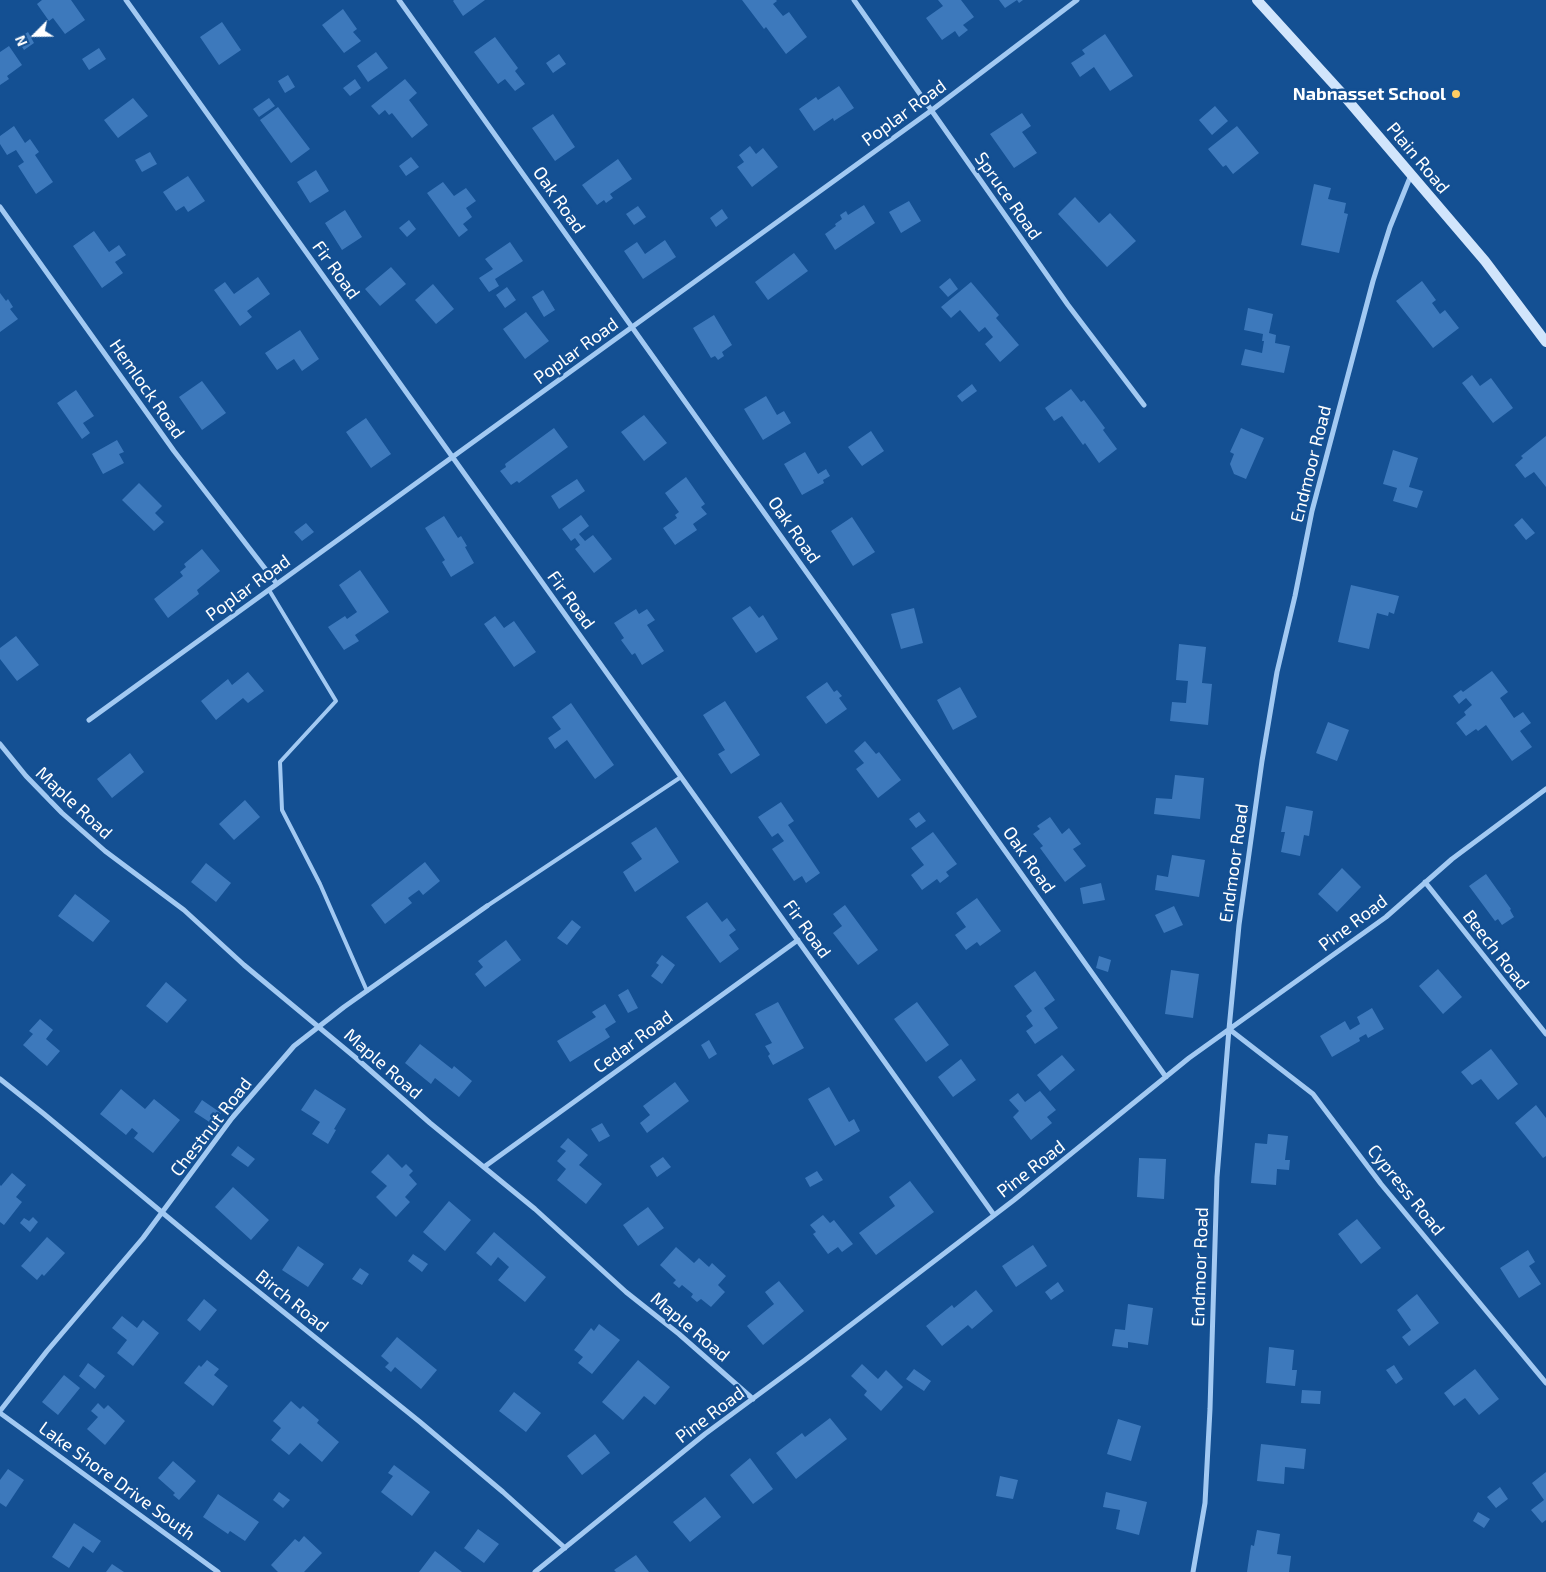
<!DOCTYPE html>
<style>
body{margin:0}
#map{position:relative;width:1546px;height:1572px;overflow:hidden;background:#145093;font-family:"Exo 2",sans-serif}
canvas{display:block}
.north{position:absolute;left:10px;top:10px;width:50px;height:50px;-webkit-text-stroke:4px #145093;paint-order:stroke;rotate:247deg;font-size:14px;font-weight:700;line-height:20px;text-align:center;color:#fff}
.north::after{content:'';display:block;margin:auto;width:18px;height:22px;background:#fff;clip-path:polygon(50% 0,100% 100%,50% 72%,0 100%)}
</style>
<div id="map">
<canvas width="1546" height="1572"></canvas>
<div class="north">N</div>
</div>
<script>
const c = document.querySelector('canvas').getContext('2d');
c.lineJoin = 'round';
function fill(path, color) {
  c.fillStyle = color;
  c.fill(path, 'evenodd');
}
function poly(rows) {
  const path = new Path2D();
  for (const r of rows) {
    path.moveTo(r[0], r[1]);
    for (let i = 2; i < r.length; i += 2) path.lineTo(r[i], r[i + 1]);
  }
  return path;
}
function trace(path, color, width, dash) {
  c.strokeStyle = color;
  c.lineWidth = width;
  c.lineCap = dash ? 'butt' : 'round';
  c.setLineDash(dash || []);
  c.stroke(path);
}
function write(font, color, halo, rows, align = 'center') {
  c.font = font + ' "Exo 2",sans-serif';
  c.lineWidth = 5;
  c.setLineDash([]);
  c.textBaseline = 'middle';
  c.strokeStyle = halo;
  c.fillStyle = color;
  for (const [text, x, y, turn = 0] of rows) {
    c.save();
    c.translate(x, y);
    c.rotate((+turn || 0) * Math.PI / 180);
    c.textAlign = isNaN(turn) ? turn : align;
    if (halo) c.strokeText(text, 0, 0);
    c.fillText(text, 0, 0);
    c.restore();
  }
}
fill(poly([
 [42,0,71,0,85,20,65,34,53,18,49,21,37,4],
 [454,0,485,0,463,16,453,1],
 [742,0,776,0,777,1,773,4,783,16,789,12,807,37,786,54,766,27,764,29],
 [938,0,961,0,974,17,963,25,968,30,959,37,955,31,942,40,926,18,943,6],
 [999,0,1023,0,1019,3,1017,0,1005,8],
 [343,9,357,29,353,32,361,41,344,53,322,25],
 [222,22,241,50,219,65,200,37],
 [28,32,34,43,24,50,17,39],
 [1105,34,1133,76,1110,91,1094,67,1080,77,1071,63,1085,54,1082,50],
 [495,37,518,68,515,71,525,84,515,91,505,79,498,84,474,52],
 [9,46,22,65,7,76,9,79,0,85,0,52],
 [99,48,106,59,89,70,82,59],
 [376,52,388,68,368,82,357,66],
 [559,54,566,64,553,73,546,63],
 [288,75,295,87,285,93,278,81],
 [355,79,361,88,350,96,343,88],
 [405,79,417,93,409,100,428,125,412,138,392,113,389,115,385,110,379,115,371,106],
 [839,86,854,108,834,121,833,118,814,131,799,109,816,97,818,100],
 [133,98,148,116,118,138,104,120],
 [269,98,275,106,259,117,253,109],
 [1215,106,1228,121,1212,135,1199,120],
 [278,107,310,149,291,163,260,120],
 [1022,113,1031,126,1022,132,1037,153,1014,168,990,134],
 [553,114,575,147,555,161,532,128],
 [14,126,25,143,30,139,39,152,35,155,53,182,36,194,18,166,24,162,16,150,7,155,0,144,0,136],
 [1237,126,1259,153,1233,174,1226,165,1223,167,1208,149],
 [750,146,756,154,763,148,778,167,752,187,737,167,744,162,739,155],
 [150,152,157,164,142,172,135,160],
 [411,157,419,167,406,176,399,166],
 [618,159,632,179,610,194,613,198,606,203,604,200,597,205,582,185],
 [316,170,329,191,310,203,297,182],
 [188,176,205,201,188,212,184,206,176,211,163,192],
 [443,182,454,196,466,188,476,201,466,208,472,217,463,224,468,230,459,237,427,193],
 [1314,184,1331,188,1328,199,1346,203,1344,213,1348,214,1339,253,1301,245],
 [1075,197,1099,223,1110,213,1136,241,1107,267,1058,214],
 [909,201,921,221,901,233,889,212],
 [864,205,875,223,835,250,825,234,836,226,835,224,842,219,840,215,846,211,848,215],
 [638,206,646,217,634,225,626,214],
 [722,209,728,218,716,227,710,218],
 [345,210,362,237,342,250,325,223],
 [409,220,416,229,407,237,399,228],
 [94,231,109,252,119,245,126,255,115,262,123,273,102,288,73,246],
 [665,240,676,257,643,279,624,251,637,242,645,254],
 [510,242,523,261,495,279,499,286,489,292,479,278,493,269,485,259],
 [794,253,808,271,768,300,755,282],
 [391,267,406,284,380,306,365,289],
 [258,277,270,294,247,311,252,317,240,326,214,290,225,282,234,294],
 [950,278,958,289,948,297,939,287],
 [1422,281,1436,300,1432,303,1440,314,1445,310,1459,328,1433,348,1396,301],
 [971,282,999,315,996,318,1019,345,1000,362,985,344,993,337,985,327,979,332,960,310,951,318,941,307],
 [433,284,454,309,436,324,415,300],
 [507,287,516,300,505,308,496,295],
 [543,290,555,310,544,317,532,297],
 [0,293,6,301,8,299,13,307,10,309,18,319,0,332],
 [1248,308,1273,314,1269,333,1276,335,1275,343,1290,346,1284,373,1241,365,1245,349,1262,353,1264,341,1262,341,1263,334,1244,330],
 [526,312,549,341,525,359,503,329],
 [714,315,732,345,722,352,724,356,718,360,715,356,711,358,693,328],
 [300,330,319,359,302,371,294,359,277,370,265,353],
 [1472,375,1480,386,1491,378,1513,408,1493,423,1462,383],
 [202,381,226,413,202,430,179,397],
 [972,384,977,391,962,402,957,396],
 [1071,389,1081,402,1084,400,1105,428,1103,430,1117,449,1099,463,1085,443,1083,445,1062,416,1054,421,1045,408],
 [76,390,94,416,83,423,90,433,82,439,57,403],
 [766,396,777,415,784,411,791,423,763,440,744,409],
 [644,415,667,443,644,461,621,432],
 [366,418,391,454,371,468,346,432],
 [554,428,568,447,519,483,517,481,511,485,500,471,506,467,505,464],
 [1241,428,1264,438,1246,479,1234,474,1230,464,1234,454,1230,452],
 [871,431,884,451,862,466,848,447],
 [1546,436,1546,487,1534,472,1525,478,1515,465,1523,458,1521,456],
 [117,440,124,452,119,454,124,463,103,474,92,454],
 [1393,450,1418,458,1409,487,1423,491,1417,508,1393,501,1397,488,1383,484],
 [805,452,818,474,826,469,830,476,823,480,824,483,802,495,784,464],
 [686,477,705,504,701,507,707,514,693,524,697,530,675,545,663,528,677,518,675,515,679,512,665,493],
 [577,479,585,491,559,509,551,496],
 [139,483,162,506,155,513,164,522,154,531,122,500],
 [581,515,589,526,579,534,585,541,593,535,612,559,594,573,575,549,580,545,575,538,571,541,562,529],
 [444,516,458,538,461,536,467,546,465,547,474,563,451,577,442,562,445,560,425,528],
 [852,517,875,552,853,566,831,531],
 [1522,518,1535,533,1526,540,1514,525],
 [306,523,314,532,302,541,294,532],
 [202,549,220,571,197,590,199,594,168,618,154,599,183,576,180,572,186,567,184,564],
 [360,570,389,612,355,635,359,641,344,650,328,627,345,616,347,619,357,612,339,585],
 [1351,585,1399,596,1394,614,1389,612,1388,616,1377,613,1369,649,1338,642],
 [750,606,759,618,763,615,778,639,756,653,732,618],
 [914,608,923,643,901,649,891,614],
 [636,609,639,614,647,609,655,620,647,625,664,651,642,665,635,653,632,655,621,640,624,638,614,623],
 [495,616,504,628,514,621,536,652,514,667,484,624],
 [16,636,39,665,17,681,0,659,0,648],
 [1179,644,1206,647,1202,683,1212,684,1208,725,1170,721,1172,702,1186,703,1188,681,1176,680],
 [1492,671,1508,692,1500,698,1514,718,1523,712,1531,723,1520,731,1532,747,1512,761,1486,725,1478,731,1476,729,1466,736,1456,723,1466,715,1464,712,1472,705,1466,698,1459,704,1453,696,1461,690,1463,692],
 [248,672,264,691,248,703,243,698,216,720,201,701,228,679,232,685],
 [827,682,834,692,837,690,842,696,839,698,847,709,826,724,806,697],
 [960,687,977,717,953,730,937,700],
 [725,701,760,755,731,774,718,754,725,750,703,715],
 [571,703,614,765,595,779,567,740,555,749,548,738,561,729,552,717],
 [1328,722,1349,730,1337,761,1316,753],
 [865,741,876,754,879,752,901,780,878,798,856,769,864,763,854,751],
 [130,753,144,772,112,798,97,779],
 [1175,775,1204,778,1200,819,1154,814,1156,798,1172,799],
 [245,800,260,817,234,840,219,824],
 [781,802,794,821,788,825,820,873,806,883,802,876,794,881,772,849,784,841,778,833,772,837,758,817],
 [1286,806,1313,811,1309,836,1304,835,1300,856,1281,852,1285,832,1281,832],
 [919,812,926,821,916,828,909,819],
 [1050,817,1062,834,1069,828,1081,844,1073,849,1086,866,1065,882,1040,848,1043,846,1033,834,1040,829,1037,826],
 [656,827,679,862,635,892,623,872,642,859,631,843],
 [933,832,957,864,946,872,949,876,940,883,937,879,922,890,911,875,924,865,911,848],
 [1172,855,1205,860,1199,897,1155,890,1157,875,1168,877],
 [425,862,440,881,423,895,419,890,408,898,412,903,385,924,371,905],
 [206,863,231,883,216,902,191,882],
 [1342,868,1361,887,1337,912,1318,894],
 [1486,874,1511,909,1510,910,1514,917,1502,925,1498,919,1495,921,1469,886],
 [1101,883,1105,900,1083,904,1080,888],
 [75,894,110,921,93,942,58,916],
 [977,898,1001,931,980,946,977,942,966,950,955,935,966,927,956,913],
 [707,902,722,922,727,918,736,930,729,935,739,949,720,963,686,917],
 [845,905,878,950,858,965,833,933,842,926,833,914],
 [1174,906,1183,925,1164,933,1155,915],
 [572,920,581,927,567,945,557,938],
 [506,940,521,960,485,987,475,974,483,967,478,961],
 [662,955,675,965,662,984,651,976,659,965,656,963],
 [1099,956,1111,960,1108,972,1096,968],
 [1438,969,1462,997,1443,1014,1419,986],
 [1171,970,1199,974,1193,1018,1165,1014],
 [1035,971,1055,1000,1044,1008,1058,1028,1035,1044,1026,1031,1033,1026,1026,1016,1032,1011,1014,986],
 [166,982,187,1000,167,1023,146,1006],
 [628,989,638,1008,628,1013,618,995],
 [778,1002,804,1048,773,1065,768,1056,770,1054,765,1046,772,1043,755,1014],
 [917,1002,949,1045,926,1062,894,1019],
 [605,1004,616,1022,605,1029,610,1037,570,1062,557,1041,596,1017,592,1012],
 [1372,1008,1384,1029,1368,1038,1366,1034,1359,1038,1360,1041,1332,1057,1320,1036,1345,1021,1350,1030,1360,1024,1357,1017],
 [40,1019,53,1030,46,1039,60,1051,47,1066,23,1045,33,1034,29,1031],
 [709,1040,717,1054,709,1059,701,1045],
 [420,1044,452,1069,454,1066,472,1081,459,1097,435,1078,431,1084,405,1063],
 [1491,1049,1518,1084,1498,1100,1481,1079,1472,1085,1461,1072],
 [1062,1055,1075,1070,1050,1091,1037,1075],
 [961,1059,976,1080,953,1097,938,1077],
 [675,1082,689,1101,647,1133,640,1123,650,1115,643,1106],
 [829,1087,849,1122,854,1119,860,1131,835,1146,808,1099],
 [121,1089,145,1109,154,1099,180,1120,153,1153,134,1138,138,1133,132,1128,126,1135,100,1114],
 [315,1089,346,1109,334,1129,336,1130,328,1144,312,1134,320,1122,301,1110],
 [1040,1091,1056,1110,1047,1117,1052,1123,1031,1140,1013,1117,1019,1111,1009,1100,1018,1093,1025,1102],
 [202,1100,221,1113,214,1125,194,1112],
 [1536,1105,1546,1118,1546,1156,1543,1158,1515,1123],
 [602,1123,610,1136,599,1142,591,1129],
 [1268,1134,1288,1136,1285,1160,1290,1160,1289,1170,1277,1169,1276,1185,1251,1183,1255,1143,1267,1144],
 [568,1138,588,1155,579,1165,602,1184,586,1204,557,1180,566,1169,557,1161,566,1151,560,1147],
 [238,1146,255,1159,248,1167,231,1155],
 [388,1154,402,1168,406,1164,413,1171,409,1175,417,1184,405,1197,410,1202,396,1217,376,1197,387,1186,371,1172],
 [663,1157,671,1167,657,1177,650,1166],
 [1139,1158,1166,1159,1164,1199,1137,1197],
 [817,1171,823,1180,810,1187,805,1178],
 [12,1173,26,1185,16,1197,22,1202,4,1225,0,1222,0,1185,1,1186],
 [910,1181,934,1212,876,1255,859,1233,895,1206,889,1197],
 [233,1187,269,1220,251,1240,215,1207],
 [449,1201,471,1220,445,1251,423,1232],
 [648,1207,664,1228,638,1246,623,1225],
 [823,1215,830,1223,834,1220,853,1244,842,1252,838,1247,828,1254,813,1234,816,1232,810,1225],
 [33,1217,38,1222,30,1232,20,1223,24,1218,29,1221],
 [1357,1219,1381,1248,1361,1264,1338,1234],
 [494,1232,546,1277,525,1302,498,1280,509,1267,498,1257,491,1266,476,1253],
 [47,1237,65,1253,44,1276,42,1274,37,1280,21,1266],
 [1033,1245,1047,1266,1016,1287,1002,1266],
 [298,1246,324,1264,308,1287,282,1270],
 [676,1247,694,1263,699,1258,709,1267,712,1263,726,1276,718,1285,725,1292,711,1307,701,1299,697,1302,691,1297,693,1294,682,1285,679,1288,673,1283,676,1280,660,1265],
 [1528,1250,1535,1262,1529,1266,1541,1284,1519,1298,1500,1268],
 [413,1254,428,1264,422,1272,408,1261],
 [360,1268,369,1274,362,1285,352,1279],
 [779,1281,804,1311,763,1345,747,1326,774,1304,765,1292],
 [1058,1282,1064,1291,1051,1300,1045,1292],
 [976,1290,993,1311,972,1329,968,1325,942,1346,926,1326,952,1305,954,1308],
 [1417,1294,1439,1323,1409,1346,1402,1337,1411,1330,1397,1310],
 [204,1299,217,1310,200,1331,187,1320],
 [1128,1304,1153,1308,1148,1345,1128,1342,1128,1348,1112,1346,1115,1329,1125,1330],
 [122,1316,137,1328,143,1320,159,1333,133,1366,117,1353,127,1340,112,1328],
 [599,1324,620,1340,592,1374,578,1363,583,1357,574,1350,591,1328,594,1331],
 [397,1337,437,1370,421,1389,395,1367,391,1372,385,1367,389,1363,381,1356],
 [1269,1347,1294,1350,1292,1370,1297,1370,1295,1386,1266,1383],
 [207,1360,219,1369,214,1375,228,1386,213,1406,184,1383,199,1365,201,1367],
 [638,1360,670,1387,655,1405,644,1396,623,1420,602,1402],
 [88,1363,105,1376,95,1389,79,1376],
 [862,1364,878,1379,886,1370,903,1387,881,1411,864,1395,867,1391,851,1376],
 [1394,1365,1403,1379,1396,1384,1386,1370],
 [914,1369,931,1381,924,1391,906,1379],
 [1475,1369,1499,1399,1479,1415,1465,1398,1454,1406,1444,1393],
 [64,1375,80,1388,58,1415,42,1402],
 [1302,1390,1321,1391,1320,1404,1301,1403],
 [514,1392,541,1413,526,1432,499,1411],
 [291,1401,300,1409,303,1406,319,1420,317,1423,339,1442,322,1462,300,1443,289,1455,271,1440,281,1428,273,1421],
 [98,1403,104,1409,108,1405,125,1421,105,1445,87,1429,98,1417,91,1411],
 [830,1418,847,1439,796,1479,776,1453,802,1433,805,1437],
 [1118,1419,1141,1426,1131,1461,1107,1454],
 [595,1434,610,1453,582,1475,567,1456],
 [1261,1444,1306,1449,1304,1469,1285,1467,1284,1484,1257,1481],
 [750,1458,773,1489,753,1504,730,1475],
 [173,1461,196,1481,179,1500,173,1495,175,1493,158,1478],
 [394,1465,430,1492,412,1516,381,1492,393,1476,388,1473],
 [8,1469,24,1480,6,1507,0,1503,0,1480],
 [1546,1472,1546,1520,1542,1523,1531,1510,1544,1500,1532,1483],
 [1000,1476,1018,1480,1013,1499,996,1496],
 [1500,1487,1508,1499,1496,1508,1487,1497],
 [279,1492,290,1500,283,1508,273,1500],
 [1106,1492,1147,1502,1139,1535,1116,1529,1120,1510,1103,1507],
 [218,1494,259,1522,245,1541,230,1531,228,1534,203,1517],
 [705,1497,721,1517,690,1542,673,1522],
 [1478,1512,1490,1519,1484,1528,1473,1521],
 [74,1523,101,1541,93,1553,83,1546,69,1568,52,1557],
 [478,1529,499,1544,484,1563,464,1548],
 [1257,1530,1280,1534,1277,1554,1291,1556,1289,1572,1247,1572,1251,1545,1254,1546],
 [304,1536,322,1553,304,1572,278,1572,271,1565,295,1539,299,1542],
 [435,1551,462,1572,419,1572],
 [636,1555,649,1572,616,1572,614,1570],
 [112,1564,124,1572,106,1572]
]), '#3d79bc');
trace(poly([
 [269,590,336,701,280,762,282,810,320,884,367,991],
 [487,906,681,777]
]), '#a2c9f2', 4);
trace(poly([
 [126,0,994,1215],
 [399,0,1166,1077],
 [854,0,1068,305,1144,405],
 [0,207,174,451,277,584],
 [89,720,932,110,1077,0],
 [0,744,26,776,62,813,105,851,184,910,244,965,356,1058,430,1123,535,1209,626,1292,679,1334,753,1399],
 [1425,882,1546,1034],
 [1229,1029,1313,1094,1381,1184,1546,1383],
 [0,1079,44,1114,224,1264,420,1422,503,1492,565,1548],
 [484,1167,798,940],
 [0,1411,47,1351,143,1238,232,1118,294,1046,344,1007,487,906],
 [0,1413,218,1572],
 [535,1572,705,1434,805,1360,1014,1200,1189,1058,1386,917,1452,859,1546,789],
 [1193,1572,1205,1503,1210,1409,1217,1177,1229,1029,1239,925,1262,761,1277,672,1295,596,1312,511,1373,281,1390,227,1411,175]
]), '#a2c9f2', 5);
trace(poly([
 [1257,0,1339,90,1485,261,1546,342]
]), '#d1e5fc', 10);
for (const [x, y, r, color] of [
 [1456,94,5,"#ffcd63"]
]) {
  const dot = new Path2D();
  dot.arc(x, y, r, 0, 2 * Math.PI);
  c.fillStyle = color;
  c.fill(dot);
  trace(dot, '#145093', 2);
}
write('bold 18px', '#fff', '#145093', [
 ["Nabnasset School",1446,94]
], 'right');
write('18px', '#fff', '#145093', [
 ["Poplar Road",904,113,-36],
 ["Plain Road",1418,158,50],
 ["Spruce Road",1008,196,55],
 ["Oak Road",559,200,55],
 ["Fir Road",336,270,54],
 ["Poplar Road",576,351,-36],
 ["Hemlock Road",147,389,55],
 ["Endmoor Road",1311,464,-76],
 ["Oak Road",794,530,55],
 ["Poplar Road",248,588,-36],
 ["Fir Road",571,600,54],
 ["Maple Road",74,803,43],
 ["Oak Road",1029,860,55],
 ["Endmoor Road",1234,863,-82],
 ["Pine Road",1353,923,-37],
 ["Fir Road",807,929,54],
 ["Beech Road",1496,950,52],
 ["Cedar Road",633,1042,-36],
 ["Maple Road",383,1064,41],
 ["Chestnut Road",211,1127,-52],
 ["Pine Road",1031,1169,-38],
 ["Cypress Road",1406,1190,51],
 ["Endmoor Road",1200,1267,-88],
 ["Birch Road",292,1301,39],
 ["Maple Road",690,1327,40],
 ["Pine Road",710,1415,-37],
 ["Lake Shore Drive South",117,1481,36]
]);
</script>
